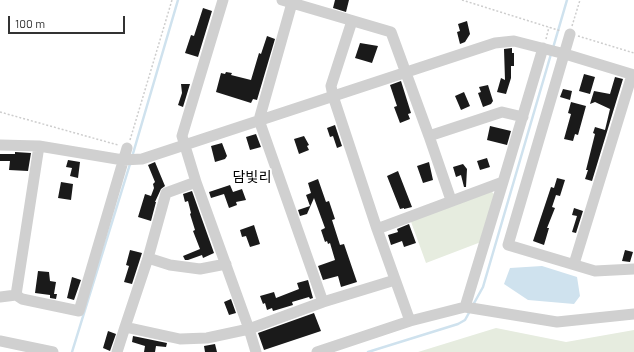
<!DOCTYPE html>
<meta charset="utf-8">
<style>
body{margin:0}
#map{position:relative;width:634px;height:352px;overflow:hidden;background:#fff;font-family:Barlow,sans-serif}
canvas{display:block}
.scale{position:absolute;left:8px;top:16px;width:117px;height:18px;box-sizing:border-box;border:2px solid #333;border-top:0;padding-left:5px;font-size:12px;line-height:14px;white-space:nowrap;color:#333;-webkit-text-stroke:3px #fff;paint-order:stroke}
</style>
<div id="map">
<canvas width="634" height="352"></canvas>
<div class="scale">100 m</div>
</div>
<script>
const c = document.querySelector('canvas').getContext('2d');
c.lineJoin = 'round';
function fill(path, color) {
  c.fillStyle = color;
  c.fill(path, 'evenodd');
}
function poly(rows) {
  const path = new Path2D();
  for (const r of rows) {
    path.moveTo(r[0], r[1]);
    for (let i = 2; i < r.length; i += 2) path.lineTo(r[i], r[i + 1]);
  }
  return path;
}
function trace(path, color, width, dash) {
  c.strokeStyle = color;
  c.lineWidth = width;
  c.lineCap = dash ? 'butt' : 'round';
  c.setLineDash(dash || []);
  c.stroke(path);
}
function write(font, color, halo, rows, align = 'center') {
  c.font = font + ' Barlow,"Noto Sans KR",sans-serif';
  c.lineWidth = 4;
  c.setLineDash([]);
  c.textBaseline = 'middle';
  c.strokeStyle = halo;
  c.fillStyle = color;
  for (const [text, x, y, turn = 0] of rows) {
    c.save();
    c.translate(x, y);
    c.rotate((+turn || 0) * Math.PI / 180);
    c.textAlign = isNaN(turn) ? turn : align;
    if (halo) c.strokeText(text, 0, 0);
    c.fillText(text, 0, 0);
    c.restore();
  }
}
fill(poly([
 [490,190,494,194,481,242,426,263,410,219],
 [496,328,566,342,634,330,634,352,418,352]
]), '#e6ecdf');
fill(poly([
 [542,266,577,277,580,296,574,304,528,300,504,284,510,268]
]), '#cfe2ee');
trace(poly([
 [553,48,567,0],
 [132,157,178,0],
 [473,305,483,287,551,54],
 [72,352,130,164],
 [368,352,458,324,465,320,470,311]
]), '#cfe2ee', 2.5);
fill(poly([
 [335,0,349,0,346,12,333,8],
 [203,8,212,11,198,57,185,53,191,35,194,36],
 [467,21,470,34,465,42,460,44,457,32,460,31,458,24],
 [267,36,275,39,257,100,253,99,251,103,216,92,221,73,225,74,226,72,232,73,231,75,251,80,259,53,261,54],
 [360,43,378,46,372,63,355,58],
 [512,48,512,53,514,53,514,66,511,66,511,78,506,94,497,92,501,78,505,80,504,49],
 [584,74,595,77,590,94,579,91],
 [615,77,623,79,592,181,585,179,588,170,586,170,595,134,593,133,595,127,605,130,610,109,595,102,590,104,594,91,610,94],
 [401,81,411,113,408,114,410,119,400,123,394,107,397,106,390,85],
 [181,84,190,84,183,107,178,105,182,93],
 [488,85,493,101,491,104,483,107,478,93,481,92,479,87],
 [563,89,572,91,570,100,560,97],
 [464,92,470,106,461,110,455,96],
 [571,102,586,106,578,135,575,134,573,141,564,139,571,114,568,113],
 [335,125,342,146,337,148,333,136,330,137,327,128],
 [490,126,511,131,507,145,487,140],
 [256,134,261,147,250,150,246,137],
 [304,136,309,145,307,146,309,150,299,154,294,139],
 [222,143,227,156,225,159,215,162,211,146],
 [15,152,31,153,28,171,9,170,10,161,0,161,0,154,15,154],
 [487,158,490,167,480,170,477,161],
 [68,160,80,162,78,178,70,176,72,168,66,167],
 [155,162,165,186,161,189,155,202,156,202,151,221,138,217,145,194,151,196,154,188,153,184,155,182,148,165],
 [429,162,433,180,423,183,417,166],
 [463,164,467,169,466,187,464,187,461,175,456,177,453,167],
 [398,171,412,207,404,209,404,208,400,209,387,176],
 [557,178,565,180,560,196,556,195,552,207,555,208,547,228,549,228,544,245,533,241,551,187,554,188],
 [318,179,326,202,329,201,335,219,332,220,340,245,344,244,357,282,341,287,338,276,323,280,318,266,335,260,330,243,328,244,327,241,325,242,321,230,325,228,314,198,307,214,300,216,298,210,310,206,306,195,311,193,308,183],
 [61,182,73,184,71,200,58,198],
 [230,185,233,192,242,189,246,200,236,202,237,205,229,208,224,194,211,198,209,192],
 [192,191,214,253,203,258,202,255,188,260,185,260,183,256,200,249,193,231,195,230,190,214,191,213,188,201,185,202,183,194],
 [574,208,583,211,576,233,572,232,577,216,572,215],
 [409,224,416,243,404,247,402,241,391,245,388,235,398,232,397,229],
 [254,225,260,244,250,247,246,236,242,237,240,230],
 [130,250,142,253,132,284,124,282,129,266,126,265],
 [625,250,633,252,630,262,622,261],
 [38,271,49,272,50,281,56,282,54,294,57,294,56,299,50,298,50,295,35,293],
 [72,277,81,280,74,300,67,298],
 [308,280,313,298,310,299,309,297,292,302,293,305,273,311,272,308,267,310,265,303,263,304,260,296,274,292,276,298,299,289,297,283],
 [231,299,236,313,229,315,224,302],
 [314,313,321,331,264,350,258,333],
 [108,331,116,334,110,351,103,348],
 [133,336,167,343,166,347,156,346,155,352,144,352,145,346,132,342],
 [215,344,217,352,205,352,204,346]
]), '#1a1a1a');
trace(poly([
 [462,0,561,31],
 [572,26,580,0],
 [578,36,634,53],
 [546,39,549,27],
 [0,112,118,145],
 [130,140,172,0]
]), '#cdcdcd', 1.5, [2, 2]);
trace(poly([
 [282,0,391,32,429,136,502,112,523,117],
 [292,3,259,120,323,302],
 [352,21,331,86,333,96,377,229,503,182,543,48],
 [570,34,508,245,595,271,634,269],
 [429,136,451,200],
 [0,145,39,146,123,160,142,159,495,43,514,41,565,54,634,75],
 [196,182,166,193,148,258,125,327,180,339,207,338,249,329,196,182,182,136,223,0],
 [377,229,410,321],
 [148,258,170,265,200,269,226,264],
 [574,264,632,75],
 [16,295,39,146],
 [0,297,16,295,22,299,79,311,127,148],
 [465,307,503,182],
 [0,341,53,352],
 [117,352,125,327],
 [256,352,249,329,323,302,395,280],
 [317,352,410,321,465,307,557,322,634,314]
]), '#d0d0d0', 11);
write('14px', '#000', '#fff', [
 ["담빛리",252,177]
]);
</script>
